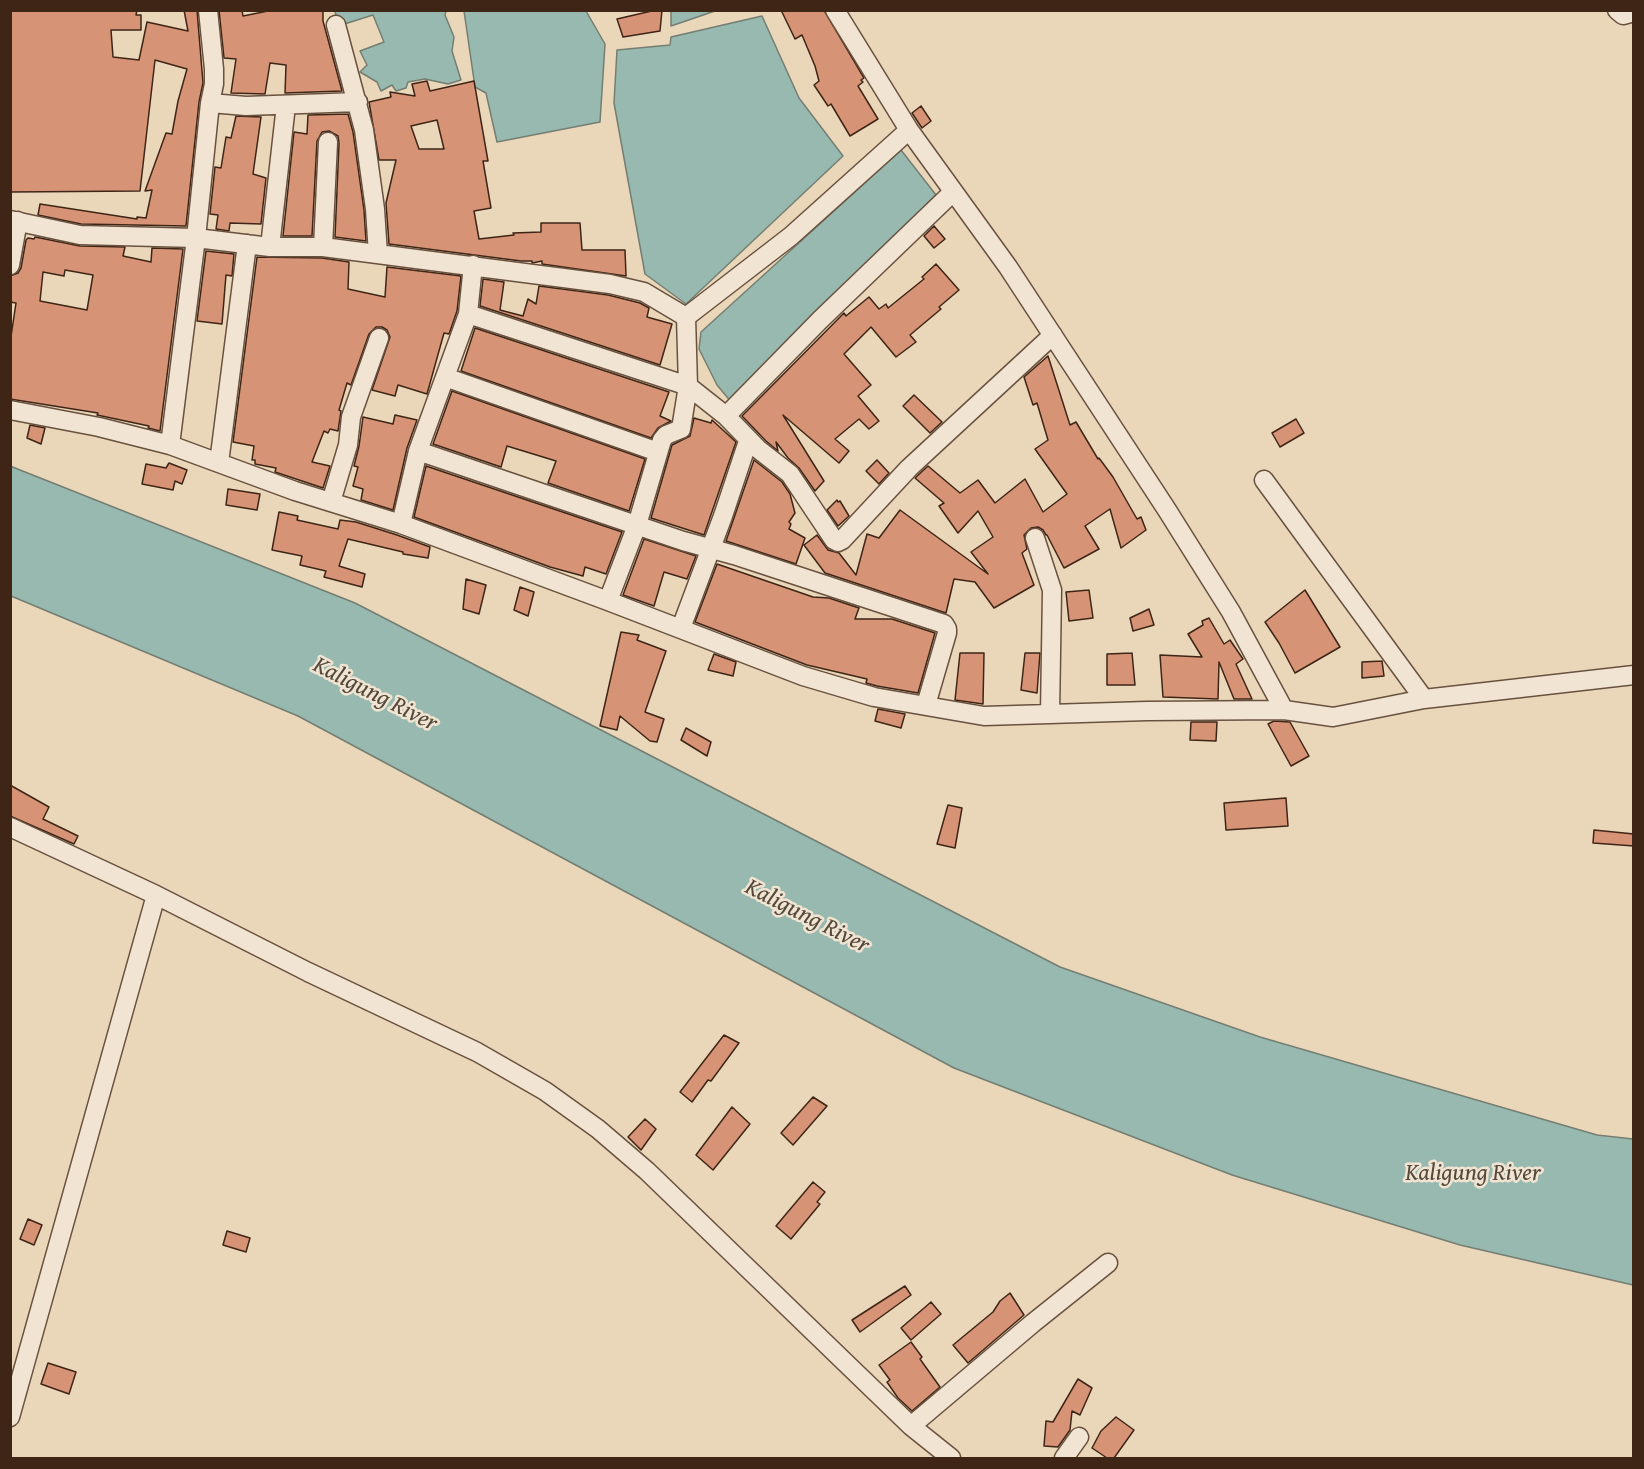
<!DOCTYPE html>
<style>
body{margin:0}
#map{position:relative;width:1644px;height:1469px;overflow:hidden;background:#ead6b9;font-family:"Gentium Book Plus",serif}
canvas{display:block}
.frame{position:absolute;inset:0;border:12px solid #3e2516;pointer-events:none}
</style>
<div id="map">
<canvas width="1644" height="1469"></canvas>
<div class="frame"></div>
</div>
<script>
const c = document.querySelector('canvas').getContext('2d');
c.lineJoin = 'round';
function fill(path, color) {
  c.fillStyle = color;
  c.fill(path, 'evenodd');
}
function poly(rows) {
  const path = new Path2D();
  for (const r of rows) {
    path.moveTo(r[0], r[1]);
    for (let i = 2; i < r.length; i += 2) path.lineTo(r[i], r[i + 1]);
  }
  return path;
}
function trace(path, color, width, dash) {
  c.strokeStyle = color;
  c.lineWidth = width;
  c.lineCap = dash ? 'butt' : 'round';
  c.setLineDash(dash || []);
  c.stroke(path);
}
function write(font, color, halo, rows, align = 'center') {
  c.font = font + ' "Gentium Book Plus",serif';
  c.lineWidth = 5;
  c.setLineDash([]);
  c.textBaseline = 'middle';
  c.strokeStyle = halo;
  c.fillStyle = color;
  for (const [text, x, y, turn = 0] of rows) {
    c.save();
    c.translate(x, y);
    c.rotate((+turn || 0) * Math.PI / 180);
    c.textAlign = isNaN(turn) ? turn : align;
    if (halo) c.strokeText(text, 0, 0);
    c.fillText(text, 0, 0);
    c.restore();
  }
}
const water = poly([
 [335,11,446,11,445,15,454,37,452,51,461,80,448,84,425,79,408,82,406,88,396,91,392,85,381,91,377,82,360,72,367,65,360,51,384,42,373,15,338,26,335,11],
 [464,11,586,11,605,44,600,122,497,142,486,93,475,87,464,11],
 [671,11,715,11,671,26,671,11],
 [762,16,799,98,843,156,686,304,645,274,614,103,617,50,670,45,671,37,762,16],
 [901,150,936,195,732,403,717,385,699,349,701,332,901,150],
 [10,466,355,603,1060,967,1260,1037,1597,1135,1633,1139,1633,1285,1460,1245,1232,1175,954,1068,298,716,11,596,10,466]
]);
fill(water, '#98b9af');
trace(water, '#747e72', 1.5);
const building = poly([
 [10,10,137,10,136,15,141,15,141,30,111,30,113,57,139,60,147,22,188,31,184,10,197,10,203,83,199,102,186,226,81,224,38,215,40,204,137,219,137,217,146,218,152,190,145,191,166,133,172,134,178,101,187,69,155,60,140,191,10,192,10,10],
 [219,10,242,10,243,16,273,10,323,10,323,21,342,91,285,93,286,65,270,63,265,94,231,93,236,59,224,58,219,10],
 [656,10,662,10,660,31,623,37,617,19,656,10],
 [781,10,824,10,864,78,861,80,863,82,858,86,878,119,850,136,831,104,828,106,814,85,819,81,815,66,802,35,795,39,781,10],
 [427,81,430,91,474,81,488,161,483,161,491,208,474,211,479,239,514,235,513,233,541,232,541,223,580,223,582,250,625,250,626,276,542,264,542,261,532,263,532,261,521,261,389,244,386,203,396,160,379,160,369,102,391,97,390,92,415,96,412,84,427,81],
 [437,120,444,149,419,149,411,126,437,120],
 [921,106,931,121,922,128,912,113,921,106],
 [348,114,353,132,364,210,366,241,335,237,339,143,338,136,329,131,322,132,317,141,312,236,283,236,294,132,307,134,308,115,348,114],
 [236,116,261,117,253,174,266,178,261,224,230,223,229,231,216,229,218,215,210,214,215,167,221,168,226,137,231,138,236,116],
 [934,226,945,239,934,248,924,236,934,226],
 [35,237,80,246,125,247,123,256,151,262,152,248,183,249,160,431,148,428,149,426,97,415,98,413,10,399,10,343,16,303,10,302,10,276,18,273,21,268,26,240,28,238,34,239,35,237],
 [65,270,93,275,87,310,40,301,43,272,64,276,65,270],
 [206,251,234,254,232,276,226,275,222,324,197,321,206,251],
 [257,257,322,258,349,262,348,289,385,297,387,267,461,276,457,311,449,334,444,333,427,394,398,385,395,396,372,390,390,337,387,330,382,327,376,327,369,334,351,385,347,383,339,410,341,411,338,431,330,429,328,433,324,431,312,462,330,466,323,488,275,472,276,468,255,464,255,460,252,460,254,446,233,442,257,257],
 [936,264,959,290,939,307,941,309,910,335,916,342,896,357,871,327,844,354,871,385,858,396,879,421,869,429,859,419,835,439,849,451,839,463,783,415,824,481,815,491,799,468,788,458,776,442,778,451,766,441,742,416,844,313,846,316,869,297,879,309,886,304,888,308,924,279,922,277,936,264],
 [483,279,504,282,500,310,523,316,528,299,536,304,539,286,608,295,640,303,649,308,647,317,672,324,660,365,480,306,483,279],
 [475,328,669,392,660,416,671,421,658,428,651,438,461,371,475,328],
 [1048,356,1070,425,1076,422,1098,459,1099,458,1113,477,1137,519,1141,517,1146,530,1121,548,1110,509,1085,526,1099,549,1064,568,1047,535,1046,535,1043,530,1038,527,1031,528,1024,535,1027,549,1022,553,1034,585,994,608,975,582,954,579,946,613,825,573,804,545,817,535,828,550,839,553,856,575,867,534,879,538,900,510,988,574,971,552,993,537,978,511,958,533,939,506,944,503,915,478,928,466,960,493,978,480,995,503,1025,479,1043,512,1067,494,1035,449,1048,440,1037,403,1033,405,1024,377,1048,356],
 [452,391,645,459,629,511,548,483,556,461,507,446,501,467,433,444,452,391],
 [914,395,942,422,930,433,903,406,914,395],
 [395,415,417,420,407,448,393,510,361,500,363,489,353,486,358,467,354,466,359,446,363,417,393,424,395,415],
 [694,418,711,423,712,420,736,442,704,535,651,518,672,445,690,436,694,418],
 [1296,419,1304,433,1280,447,1272,433,1296,419],
 [30,425,45,428,41,444,27,438,30,425],
 [754,460,782,482,790,494,795,513,789,522,791,524,789,529,805,538,796,564,726,541,754,460],
 [877,460,889,473,879,484,866,471,877,460],
 [169,463,187,470,182,484,175,481,173,490,142,484,146,464,166,468,169,463],
 [426,466,622,532,606,574,585,567,583,576,550,567,414,517,426,466],
 [228,489,260,494,257,510,226,505,228,489],
 [837,500,838,502,840,501,849,516,838,526,827,510,837,500],
 [279,512,298,516,297,520,338,529,340,520,356,522,397,535,430,547,428,558,403,554,403,552,348,539,339,566,365,574,362,587,324,577,326,571,300,565,302,556,272,550,279,512],
 [644,539,696,556,687,579,664,572,654,606,623,595,644,539],
 [717,564,813,597,829,598,859,608,855,619,892,619,935,633,918,693,877,686,866,683,867,679,807,665,695,622,717,564],
 [466,579,486,585,479,614,463,609,466,579],
 [520,587,534,592,528,616,514,610,520,587],
 [1089,590,1093,618,1069,621,1066,592,1089,590],
 [1305,590,1340,647,1295,673,1279,643,1265,622,1305,590],
 [1149,609,1154,625,1133,631,1130,618,1149,609],
 [1209,618,1224,644,1230,640,1243,659,1236,664,1252,699,1234,699,1219,662,1218,699,1163,697,1160,655,1202,657,1188,634,1203,625,1202,621,1209,618],
 [621,632,639,635,637,640,666,651,645,712,664,719,657,742,650,741,620,716,617,730,600,726,621,632],
 [960,653,984,653,983,704,955,700,960,653],
 [1025,653,1040,653,1037,693,1021,690,1025,653],
 [1132,653,1135,685,1107,685,1107,654,1132,653],
 [714,654,736,662,733,676,708,670,714,654],
 [1382,661,1384,676,1362,678,1362,662,1382,661],
 [878,709,905,714,901,728,875,721,878,709],
 [1274,721,1290,722,1309,756,1291,766,1268,724,1274,721],
 [1191,722,1217,722,1216,741,1190,740,1191,722],
 [686,728,711,742,707,756,681,740,686,728],
 [10,785,49,807,43,819,78,836,74,844,10,816,10,785],
 [1286,798,1288,826,1226,830,1224,803,1286,798],
 [948,805,962,808,955,848,937,844,948,805],
 [1594,830,1634,834,1634,846,1593,843,1594,830],
 [724,1035,739,1043,711,1081,708,1080,692,1102,680,1092,724,1035],
 [813,1097,827,1106,793,1145,781,1133,813,1097],
 [732,1107,750,1124,713,1170,696,1155,732,1107],
 [645,1119,656,1129,641,1150,628,1137,645,1119],
 [813,1182,825,1192,817,1202,820,1204,791,1239,776,1226,813,1182],
 [28,1219,42,1225,34,1245,20,1239,28,1219],
 [227,1231,250,1238,246,1252,223,1245,227,1231],
 [905,1286,911,1295,860,1332,852,1320,905,1286],
 [1010,1293,1024,1315,968,1363,953,1345,993,1312,1000,1301,1010,1293],
 [931,1302,941,1314,911,1340,901,1328,931,1302],
 [911,1342,922,1357,920,1359,940,1387,912,1411,898,1398,887,1382,890,1380,879,1365,911,1342],
 [48,1363,76,1372,69,1394,41,1384,48,1363],
 [1078,1379,1092,1388,1080,1415,1072,1411,1070,1430,1058,1447,1044,1446,1046,1421,1053,1422,1078,1379],
 [1116,1417,1134,1430,1114,1458,1107,1458,1092,1448,1101,1431,1116,1417]
]);
fill(building, '#d69376');
trace(building, '#3e2516', 1.5);
const minor = poly([
 [208,10,214,69,214,84,210,103,246,106,358,102],
 [835,10,909,130,1008,267,1167,510,1231,612,1284,710],
 [1617,10,1623,15,1634,12],
 [336,25,364,130,375,209,378,254],
 [10,220,80,235,196,238,270,247,323,247,610,284,644,292,686,317,688,386,681,429,666,435,662,440,637,525,608,601],
 [270,247,286,105],
 [323,247,328,142],
 [10,265,18,221],
 [468,314,473,265],
 [686,317,791,236,909,130],
 [445,377,658,452],
 [10,410,99,427,170,445,295,491,401,524,608,601,803,676,874,697,984,716,1147,711,1284,710,1333,717,1424,699,1634,675],
 [726,416,820,320,953,192],
 [170,445,196,238,210,103],
 [418,451,683,541,734,555,944,624,947,629,947,633,926,705],
 [219,463,247,244],
 [1264,480,1424,699],
 [331,502,348,445,351,417,379,338],
 [401,524,418,451,468,314,688,386,726,416,758,449,790,474,834,540,838,542,842,540,909,468,1053,335],
 [1035,538,1052,590,1050,714],
 [681,628,723,516,748,441],
 [10,827,156,895,308,972,477,1052,545,1091,598,1129,647,1171,911,1426,951,1458],
 [10,1417,156,895],
 [911,1426,1033,1323,1108,1263],
 [1064,1458,1079,1437]
]);
trace(minor, '#69513f', 21);
trace(minor, '#f1e4d2', 18);
write('italic 24px', '#544a3c', '#f1e4d2', [
 ["Kaligung River",375,695,27],
 ["Kaligung River",807,917,27],
 ["Kaligung River",1473,1174]
]);
</script>
